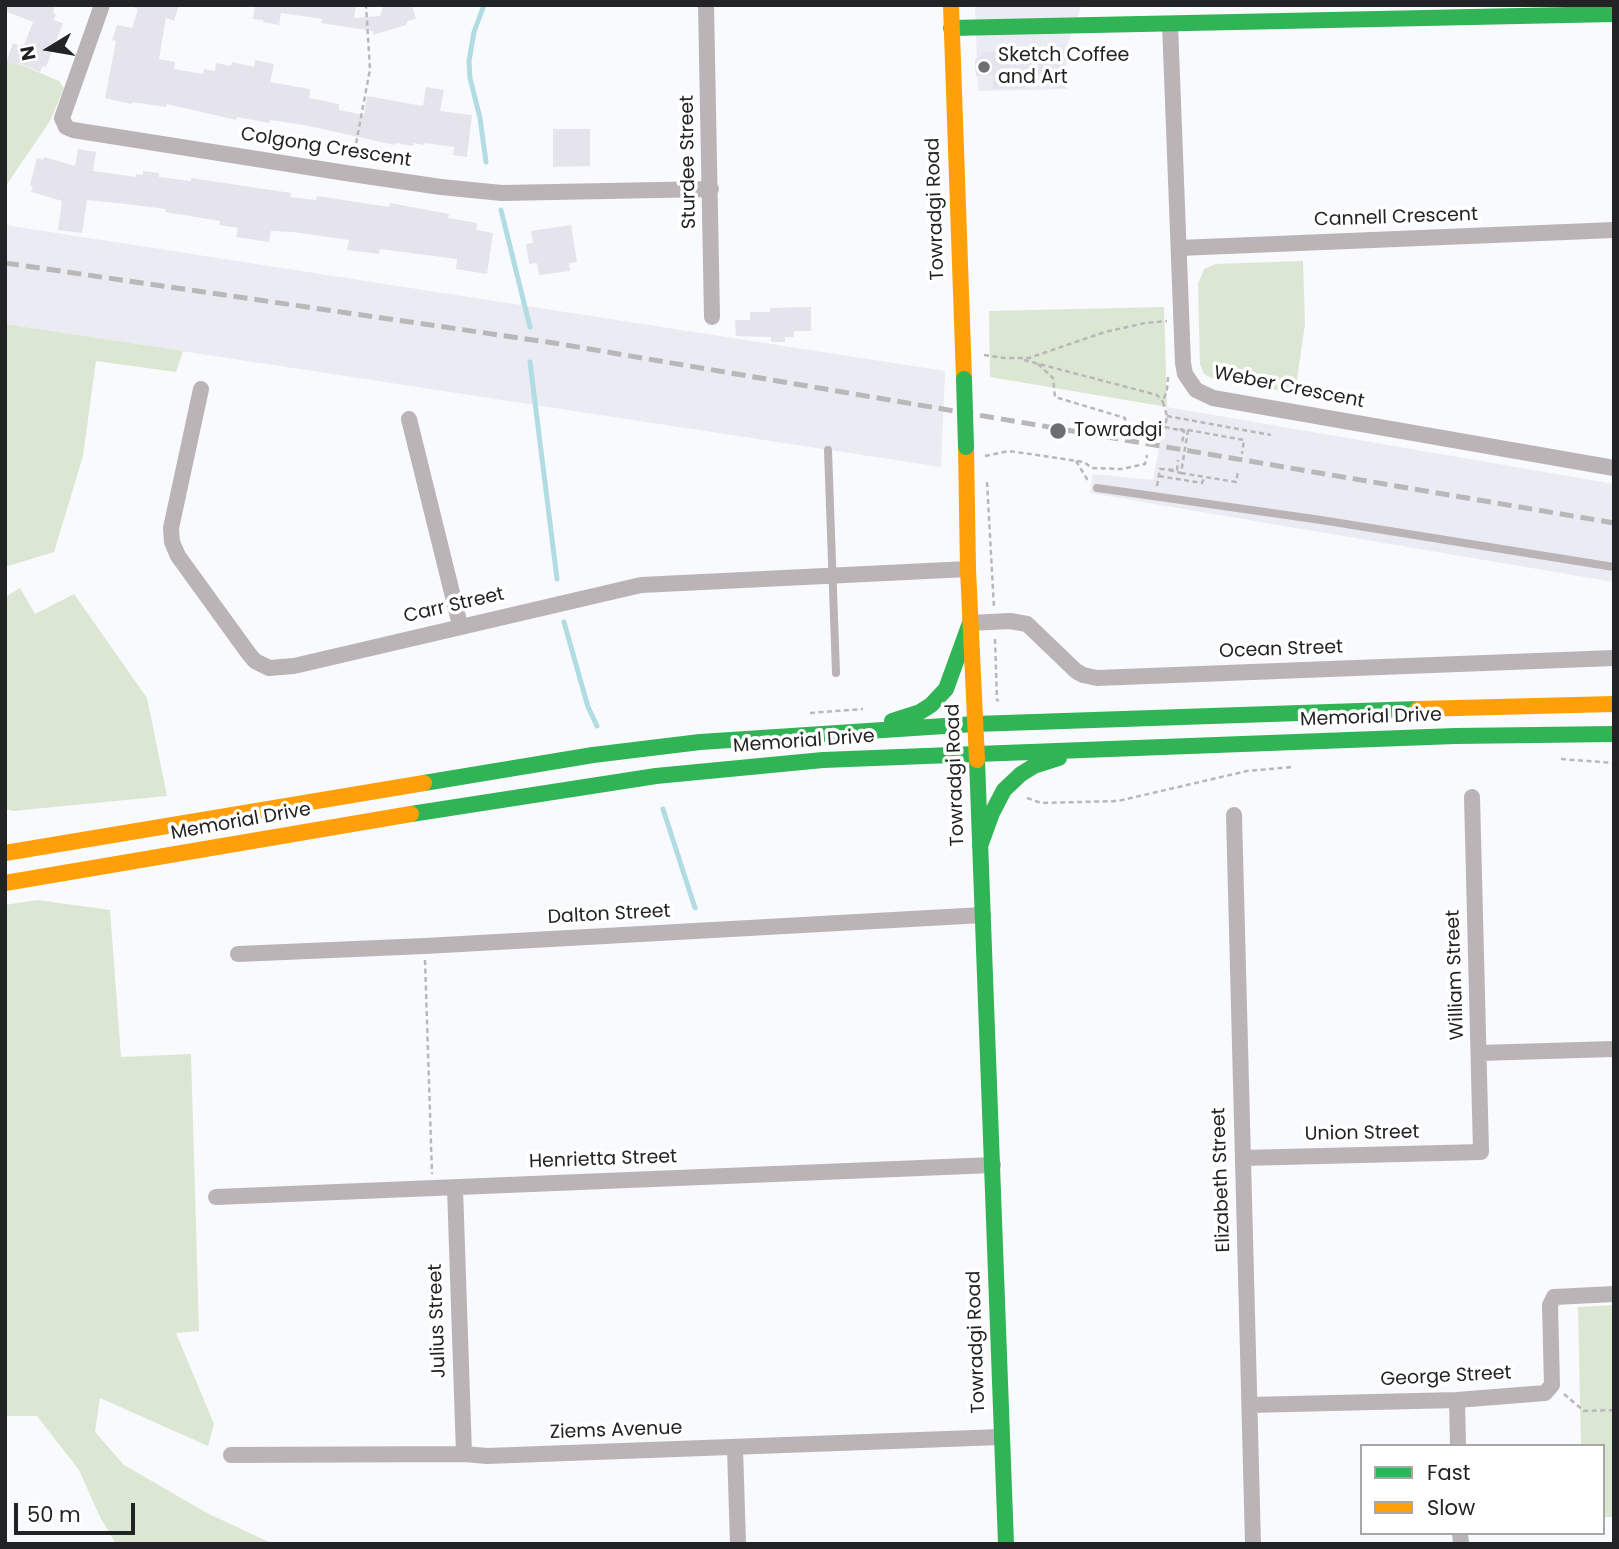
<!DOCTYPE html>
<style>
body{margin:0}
#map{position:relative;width:1619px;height:1549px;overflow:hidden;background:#f9fafd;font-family:Poppins,sans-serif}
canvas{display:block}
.frame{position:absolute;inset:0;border:7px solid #222325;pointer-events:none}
.legend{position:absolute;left:1360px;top:1444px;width:245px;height:91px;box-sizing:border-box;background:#fff;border:2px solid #a7a7a8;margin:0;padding:9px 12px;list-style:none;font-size:21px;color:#222325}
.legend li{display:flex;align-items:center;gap:14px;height:35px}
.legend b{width:35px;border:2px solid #a7a7a8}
.north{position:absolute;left:14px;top:14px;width:70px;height:70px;-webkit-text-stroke:5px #fff;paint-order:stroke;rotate:259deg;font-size:19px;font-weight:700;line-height:28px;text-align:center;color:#222325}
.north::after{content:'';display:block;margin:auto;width:24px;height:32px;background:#222325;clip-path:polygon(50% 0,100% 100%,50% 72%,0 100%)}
.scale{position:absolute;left:14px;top:1503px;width:121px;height:32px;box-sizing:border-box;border:4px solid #222325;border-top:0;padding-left:9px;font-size:21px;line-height:24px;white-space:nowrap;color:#222325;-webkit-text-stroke:5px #fff;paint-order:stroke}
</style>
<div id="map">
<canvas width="1619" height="1549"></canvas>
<div class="frame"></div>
<ul class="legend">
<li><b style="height:9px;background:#30b455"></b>Fast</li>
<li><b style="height:9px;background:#ff9f0a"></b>Slow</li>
</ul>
<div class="north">N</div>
<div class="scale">50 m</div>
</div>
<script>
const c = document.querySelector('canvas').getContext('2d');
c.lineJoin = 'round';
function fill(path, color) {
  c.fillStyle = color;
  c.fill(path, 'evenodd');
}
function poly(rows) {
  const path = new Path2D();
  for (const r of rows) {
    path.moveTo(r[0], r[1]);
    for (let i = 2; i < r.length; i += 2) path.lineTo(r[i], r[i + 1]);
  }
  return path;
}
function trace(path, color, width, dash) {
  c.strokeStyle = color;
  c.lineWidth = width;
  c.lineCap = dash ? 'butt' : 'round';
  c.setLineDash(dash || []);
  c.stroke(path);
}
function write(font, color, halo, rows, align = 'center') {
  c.font = font + ' Poppins,sans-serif';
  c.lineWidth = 7;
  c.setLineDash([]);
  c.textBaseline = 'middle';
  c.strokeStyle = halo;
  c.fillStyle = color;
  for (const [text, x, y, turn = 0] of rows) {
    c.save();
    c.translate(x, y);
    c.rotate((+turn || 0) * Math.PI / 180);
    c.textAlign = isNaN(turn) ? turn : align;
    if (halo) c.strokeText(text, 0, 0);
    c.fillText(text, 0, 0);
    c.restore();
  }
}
fill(poly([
 [975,5,1082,5,1066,48,1067,89,978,91],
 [5,225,945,371,941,467,5,324],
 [1167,407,1614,484,1614,582,1090,493,1093,474,1153,480]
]), '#eaebf3');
fill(poly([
 [5,58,59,81,64,88,50,121,5,187],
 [1303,261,1305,324,1295,393,1215,380,1204,374,1200,364,1198,284,1204,269,1215,264],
 [1164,307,1167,407,990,377,989,311],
 [5,324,183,351,176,372,96,361,83,456,54,552,5,567],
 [20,588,35,614,74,594,147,698,167,796,13,811,5,809,5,597],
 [37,900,110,910,121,1057,191,1054,199,1331,176,1333,214,1424,208,1446,100,1398,95,1432,124,1465,207,1513,273,1544,116,1544,100,1517,79,1470,37,1416,5,1416,5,905],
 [1614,1305,1614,1544,1613,1544,1612,1517,1603,1517,1603,1446,1581,1446,1578,1307]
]), '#dbe7d2');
trace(poly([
 [484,5,474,32,469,61,470,78,480,118,486,162],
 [501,210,530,327],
 [530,362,557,579],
 [564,622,588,707,597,726],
 [663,809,695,908]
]), '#b1dce3', 5);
fill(poly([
 [5,5,55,5,53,13,56,14,54,20,63,23,46,67,43,66,40,72,18,63,17,66,6,62,13,43,20,46,22,44,24,45,33,22,5,11],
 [134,5,179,5,174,21,166,18,159,59,175,62,174,69,203,74,204,69,215,71,216,63,231,66,232,62,254,67,255,60,274,64,270,82,310,89,309,98,339,104,339,110,364,115,367,96,423,106,426,87,444,90,440,111,472,115,467,157,453,155,454,147,425,143,424,145,414,143,413,146,396,143,395,145,304,125,270,120,269,123,237,117,236,120,167,104,166,107,132,102,131,104,105,98,116,41,112,40,117,25,132,28,138,9,133,7],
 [255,5,356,5,354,18,380,16,383,7,388,5,412,5,416,19,408,21,406,25,373,35,373,31,321,23,322,19,281,13,279,25,263,22,263,20,253,19],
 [1023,51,1064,51,1066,88,1053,88,1052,74,1024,74,1025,88,993,89,993,75,976,76,975,60,985,52],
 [553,129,590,129,590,166,553,167],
 [78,149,96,152,93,171,136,177,136,174,143,175,143,171,159,173,159,177,191,181,191,178,291,193,290,197,316,200,317,196,389,207,390,203,449,214,448,218,477,223,476,230,493,233,487,274,456,269,457,259,380,249,379,254,347,250,349,240,293,232,271,231,269,242,236,237,238,228,219,225,220,221,165,212,166,209,126,204,87,200,82,233,58,230,62,201,31,192,33,186,30,185,37,158,43,160,44,157,75,166],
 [571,225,577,262,569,263,570,271,539,275,537,263,529,264,526,244,533,243,531,231],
 [811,307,811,331,794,331,794,337,785,337,785,342,771,342,771,337,736,336,735,320,750,320,750,312,770,312,770,308]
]), '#e5e4ed');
trace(poly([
 [353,160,370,69,366,5],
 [984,355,1004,358,1029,358,1105,332,1145,323,1167,321],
 [1024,360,1157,395,1163,402],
 [1038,364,1053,378,1055,397,1125,418,1126,434],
 [1168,377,1167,389,1163,402,1167,416,1165,427,1184,431,1182,444],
 [1167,416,1271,435],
 [1188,430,1244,440,1242,454],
 [985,456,1009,451,1084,462,1092,468,1121,469,1145,464,1147,455],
 [1076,461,1087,479,1091,479],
 [1181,473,1236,482,1238,471],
 [1159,476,1202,483,1204,478],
 [987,482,994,608],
 [1157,486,1160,469,1177,470,1178,460],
 [995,639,997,700,999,701],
 [810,713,863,709],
 [1561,759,1614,763],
 [1027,798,1041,803,1118,801,1247,771,1293,767],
 [425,960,432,1174],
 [1564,1394,1584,1411,1614,1410]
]), '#bab7b8', 2.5, [5, 3.5]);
trace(poly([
 [828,450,836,673],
 [1097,488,1321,520,1614,567]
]), '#bbb4b6', 8);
trace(poly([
 [102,5,62,118,66,127,73,130,352,174,441,187,502,193,711,189],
 [706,5,712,317],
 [1170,24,1183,363,1185,374,1196,390,1213,398,1614,468],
 [1179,248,1614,230],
 [201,389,171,528,172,542,178,556,249,654,255,661,269,668,294,666,641,585,968,569],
 [409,419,460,625],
 [970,623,1010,621,1027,624,1076,671,1083,675,1097,678,1614,658],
 [1234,815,1253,1544],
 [238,954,425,946,983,915],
 [1479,1053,1614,1049],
 [1243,1158,1481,1152,1472,797],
 [455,1188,464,1454],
 [216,1197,993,1165],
 [1457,1400,1458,1446],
 [1250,1405,1457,1400,1545,1393,1552,1385,1550,1305,1554,1297,1614,1294],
 [735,1448,738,1544],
 [231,1455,464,1454,487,1456,1001,1437],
 [1460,1533,1461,1544]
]), '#bbb4b6', 16);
trace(poly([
 [951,28,1614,14],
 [892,721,920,712,931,705,946,689,970,623],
 [975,724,1418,709],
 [977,754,1455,736,1614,734],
 [977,760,1006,1544],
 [424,783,593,755,700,742,975,724],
 [411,814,656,776,823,760,977,754],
 [980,846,992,813,1004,790,1021,774,1034,766,1059,758]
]), '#30b455', 16);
trace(poly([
 [951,5,964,379],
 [966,447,968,569,977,760],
 [1418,709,1614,704],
 [5,853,424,783],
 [5,883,411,814]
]), '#ff9f0a', 16);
trace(poly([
 [5,263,554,343,1614,523]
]), '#b9b7b8', 5, [14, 7]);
trace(poly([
 [1169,470,1181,473,1188,430,1177,429]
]), '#bab7b8', 2.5, [5, 3.5]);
trace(poly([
 [964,379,966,447]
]), '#30b455', 16);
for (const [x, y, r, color] of [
 [984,67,7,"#6d6e71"],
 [1058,431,9,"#6d6e71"]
]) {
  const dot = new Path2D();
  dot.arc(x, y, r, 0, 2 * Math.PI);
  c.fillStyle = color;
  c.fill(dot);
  trace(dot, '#fff', 2.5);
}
write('19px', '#222325', '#fff', [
 ["Sketch Coffee",998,56],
 ["and Art",998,78],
 ["Towradgi",1074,431]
], 'left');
write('19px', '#222325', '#fff', [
 ["Colgong Crescent",326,148,9],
 ["Sturdee Street",689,162,-91],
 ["Towradgi Road",936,209,-92],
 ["Cannell Crescent",1396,218,-2],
 ["Weber Crescent",1289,388,11],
 ["Carr Street",454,606,-13],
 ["Ocean Street",1281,650,-2],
 ["Memorial Drive",1371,718,-2],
 ["Memorial Drive",804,742,-4],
 ["Towradgi Road",956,775,-92],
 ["Memorial Drive",241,822,-10],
 ["Dalton Street",609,915,-3],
 ["William Street",1456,975,-92],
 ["Union Street",1362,1134,-1],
 ["Henrietta Street",603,1160,-2],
 ["Elizabeth Street",1222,1180,-92],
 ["Julius Street",438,1321,-92],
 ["Towradgi Road",977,1342,-92],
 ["George Street",1446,1377,-3],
 ["Ziems Avenue",616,1431,-2]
]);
</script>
